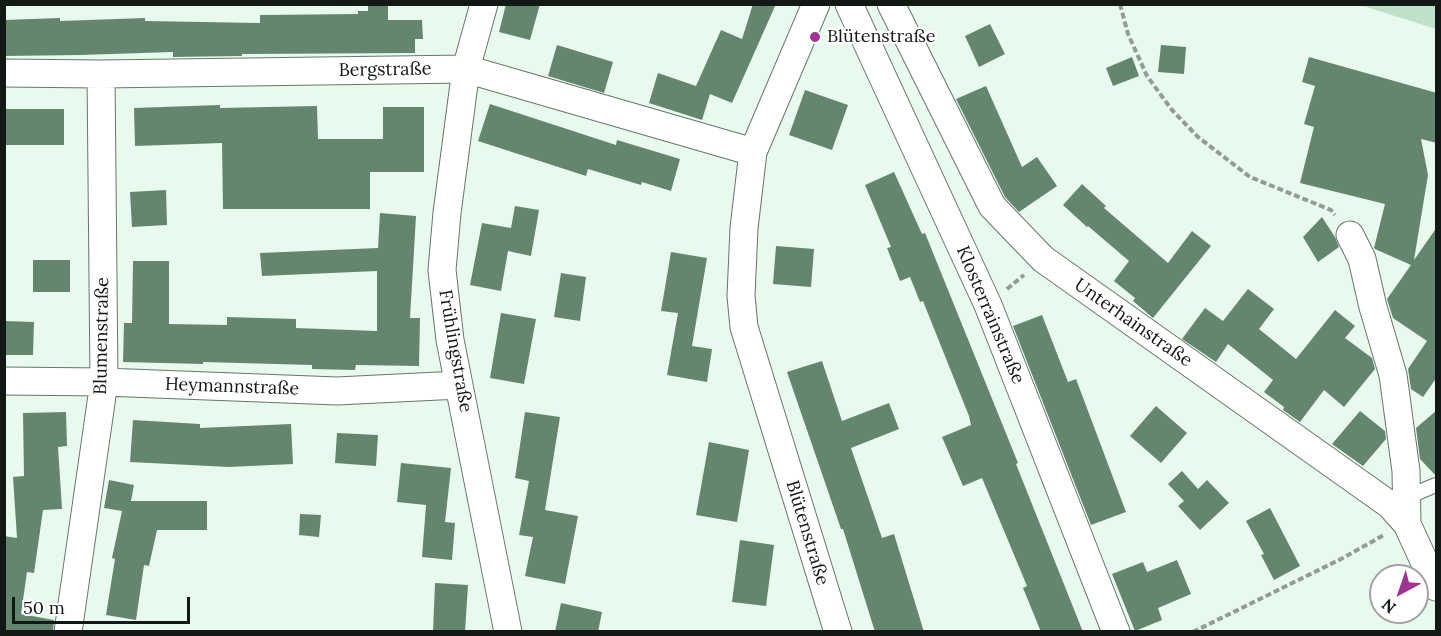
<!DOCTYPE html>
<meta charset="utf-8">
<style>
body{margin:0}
#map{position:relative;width:1441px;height:636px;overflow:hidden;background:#e8faed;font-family:Lora,serif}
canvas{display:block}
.frame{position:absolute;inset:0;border:6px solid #121814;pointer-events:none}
.north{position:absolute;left:1369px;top:564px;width:60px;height:60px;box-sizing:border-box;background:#fff;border:2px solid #a0a3a1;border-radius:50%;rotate:220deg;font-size:16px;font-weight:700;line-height:24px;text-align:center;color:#121814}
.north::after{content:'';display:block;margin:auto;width:21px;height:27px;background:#a03291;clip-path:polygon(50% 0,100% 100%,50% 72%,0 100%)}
.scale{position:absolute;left:12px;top:597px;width:178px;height:27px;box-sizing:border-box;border:3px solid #121814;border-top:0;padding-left:8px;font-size:18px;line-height:21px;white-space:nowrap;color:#121814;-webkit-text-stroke:4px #fff;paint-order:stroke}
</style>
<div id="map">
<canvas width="1441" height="636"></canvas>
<div class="frame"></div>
<div class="north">N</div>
<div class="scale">50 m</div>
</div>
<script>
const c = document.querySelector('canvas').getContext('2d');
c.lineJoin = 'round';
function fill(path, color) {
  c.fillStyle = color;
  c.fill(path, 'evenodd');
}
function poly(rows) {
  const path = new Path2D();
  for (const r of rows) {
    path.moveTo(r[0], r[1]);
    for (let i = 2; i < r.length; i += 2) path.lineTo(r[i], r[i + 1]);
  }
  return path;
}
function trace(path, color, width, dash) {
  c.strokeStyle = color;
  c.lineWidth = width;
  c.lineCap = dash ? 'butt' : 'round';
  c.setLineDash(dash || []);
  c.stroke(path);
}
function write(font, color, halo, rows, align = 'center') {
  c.font = font + ' Lora,serif';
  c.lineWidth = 4.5;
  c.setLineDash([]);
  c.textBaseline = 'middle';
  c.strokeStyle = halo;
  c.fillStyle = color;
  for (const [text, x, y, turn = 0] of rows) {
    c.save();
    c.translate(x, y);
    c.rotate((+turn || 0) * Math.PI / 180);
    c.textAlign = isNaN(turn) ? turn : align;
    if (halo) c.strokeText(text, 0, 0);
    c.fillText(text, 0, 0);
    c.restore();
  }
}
fill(poly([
 [1360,5,1436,5,1436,29]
]), '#c1e0ca');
fill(poly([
 [368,4,388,4,388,20,422,20,423,39,415,39,415,53,242,54,242,56,173,57,173,52,80,55,4,56,4,20,60,18,60,21,145,18,145,21,260,23,260,15,358,14,358,11,368,11],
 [506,4,540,4,530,40,499,32],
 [753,4,776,4,732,103,710,94,702,120,649,103,658,73,696,86,721,30,742,39],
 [990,24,1005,54,979,67,965,36],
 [557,45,613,62,604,93,548,76],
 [1161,45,1186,47,1184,74,1158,72],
 [1132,57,1139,76,1113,86,1106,68],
 [1309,57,1437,93,1437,143,1421,139,1428,175,1414,260,1437,227,1437,377,1423,397,1411,389,1408,369,1427,341,1393,318,1387,299,1411,265,1375,249,1374,248,1385,204,1300,183,1314,127,1304,124,1315,86,1302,82],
 [986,86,1022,167,1037,157,1057,186,1019,212,1005,197,956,99],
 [805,90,848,105,832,150,789,135],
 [490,104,616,145,617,140,680,159,671,191,642,182,641,185,588,169,586,176,478,141],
 [220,105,220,108,317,106,318,139,383,139,383,107,424,107,424,172,370,172,370,209,223,209,222,143,135,146,134,108],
 [4,109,64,109,64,145,4,145],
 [894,172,922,234,925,233,1018,463,1016,464,1083,632,1041,632,1023,588,1027,586,982,478,963,486,942,437,971,425,969,416,923,301,920,302,910,277,900,281,887,248,891,247,865,185],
 [1082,184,1106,206,1104,208,1168,263,1192,231,1211,246,1153,318,1133,301,1135,298,1114,281,1129,261,1088,226,1087,227,1063,205],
 [166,190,167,225,132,227,130,192],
 [515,206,539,210,531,256,508,251,501,291,470,285,482,223,511,228],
 [380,213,416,216,410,318,420,318,419,366,356,365,355,370,312,369,312,365,203,362,203,364,123,362,124,323,132,323,133,261,169,261,169,324,227,325,227,317,296,319,296,328,377,331,377,271,262,276,260,253,378,248],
 [1322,217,1335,237,1339,247,1318,262,1303,237],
 [776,246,814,249,811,287,773,284],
 [671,252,707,258,692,346,712,349,707,382,667,375,678,313,661,311],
 [33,260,70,260,70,292,33,292],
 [561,273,586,277,580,321,554,317],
 [1248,289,1274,309,1259,329,1296,359,1335,310,1355,326,1345,338,1372,358,1375,369,1344,407,1324,390,1300,422,1283,410,1284,407,1264,392,1273,380,1228,344,1216,362,1182,339,1205,308,1223,321],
 [501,313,536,319,524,384,490,378],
 [1042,315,1068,382,1076,379,1126,512,1091,525,1013,326],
 [4,321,34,322,33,355,4,355],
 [822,361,842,421,889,403,899,429,851,448,882,538,894,534,924,632,875,632,843,529,841,529,787,372],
 [1156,406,1187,433,1161,463,1130,436],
 [1437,410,1437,476,1436,476,1420,459,1416,428],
 [1360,411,1385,431,1386,439,1363,466,1332,444],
 [66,412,67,446,58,447,62,509,43,510,34,573,27,572,21,614,54,620,53,632,4,632,4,536,17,538,13,477,24,476,23,413],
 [525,412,560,417,545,510,578,516,565,584,525,576,533,537,519,535,529,481,515,478],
 [133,420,200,424,200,428,291,424,293,464,229,467,130,462],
 [337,433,378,435,376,466,335,463],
 [709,442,749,450,737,522,696,515],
 [401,463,451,468,445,522,455,523,452,560,422,557,426,505,397,502],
 [1182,471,1198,489,1207,480,1229,503,1200,530,1178,506,1184,501,1168,484],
 [109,480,134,485,131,501,207,501,207,530,157,530,149,566,144,565,136,620,106,615,115,559,112,558,122,511,104,508],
 [1270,508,1300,566,1274,580,1261,555,1264,554,1246,521],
 [300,514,321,515,319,537,299,535],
 [740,540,774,545,766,606,732,602],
 [1177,560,1191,594,1158,608,1162,620,1135,631,1112,574,1143,562,1147,572],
 [435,583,468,585,465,632,433,632],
 [561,603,602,612,598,632,555,632]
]), '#64866e');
const lane = poly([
 [1407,497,1436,485]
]);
const street = poly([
 [484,4,466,69,447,213,442,270,450,340,508,632],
 [816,4,753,152,744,228,741,296,744,327,838,632],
 [849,4,988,305,1116,632],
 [891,4,992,206,1043,259,1390,505,1407,524,1436,587],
 [4,73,101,74,466,69,753,152],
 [1350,235,1362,259,1373,307,1393,375,1406,471,1407,524],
 [4,381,104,382,337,391,459,385],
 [68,632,104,382,101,74]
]);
trace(lane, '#67766b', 16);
trace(street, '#67766b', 29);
trace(poly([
 [1120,4,1128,34,1147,76,1172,110,1198,137,1250,177,1331,210,1335,215],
 [1007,289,1024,275],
 [1193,632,1341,559,1384,535]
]), '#909d94', 4, [6, 3]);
trace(lane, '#fff', 14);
trace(street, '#fff', 27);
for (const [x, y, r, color] of [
 [815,37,6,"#a03291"]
]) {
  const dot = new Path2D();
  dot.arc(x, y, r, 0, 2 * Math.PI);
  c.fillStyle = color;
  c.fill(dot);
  trace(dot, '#fff', 2);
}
write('18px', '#121814', '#fff', [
 ["Blütenstraße",827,37]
], 'left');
write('18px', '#121814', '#fff', [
 ["Bergstraße",385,70,-1],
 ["Klosterrainstraße",990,315,67],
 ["Unterhainstraße",1133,323,35],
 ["Blumenstraße",102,336,-89],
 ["Frühlingstraße",455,351,80],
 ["Heymannstraße",232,387,2],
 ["Blütenstraße",807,533,73]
]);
</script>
